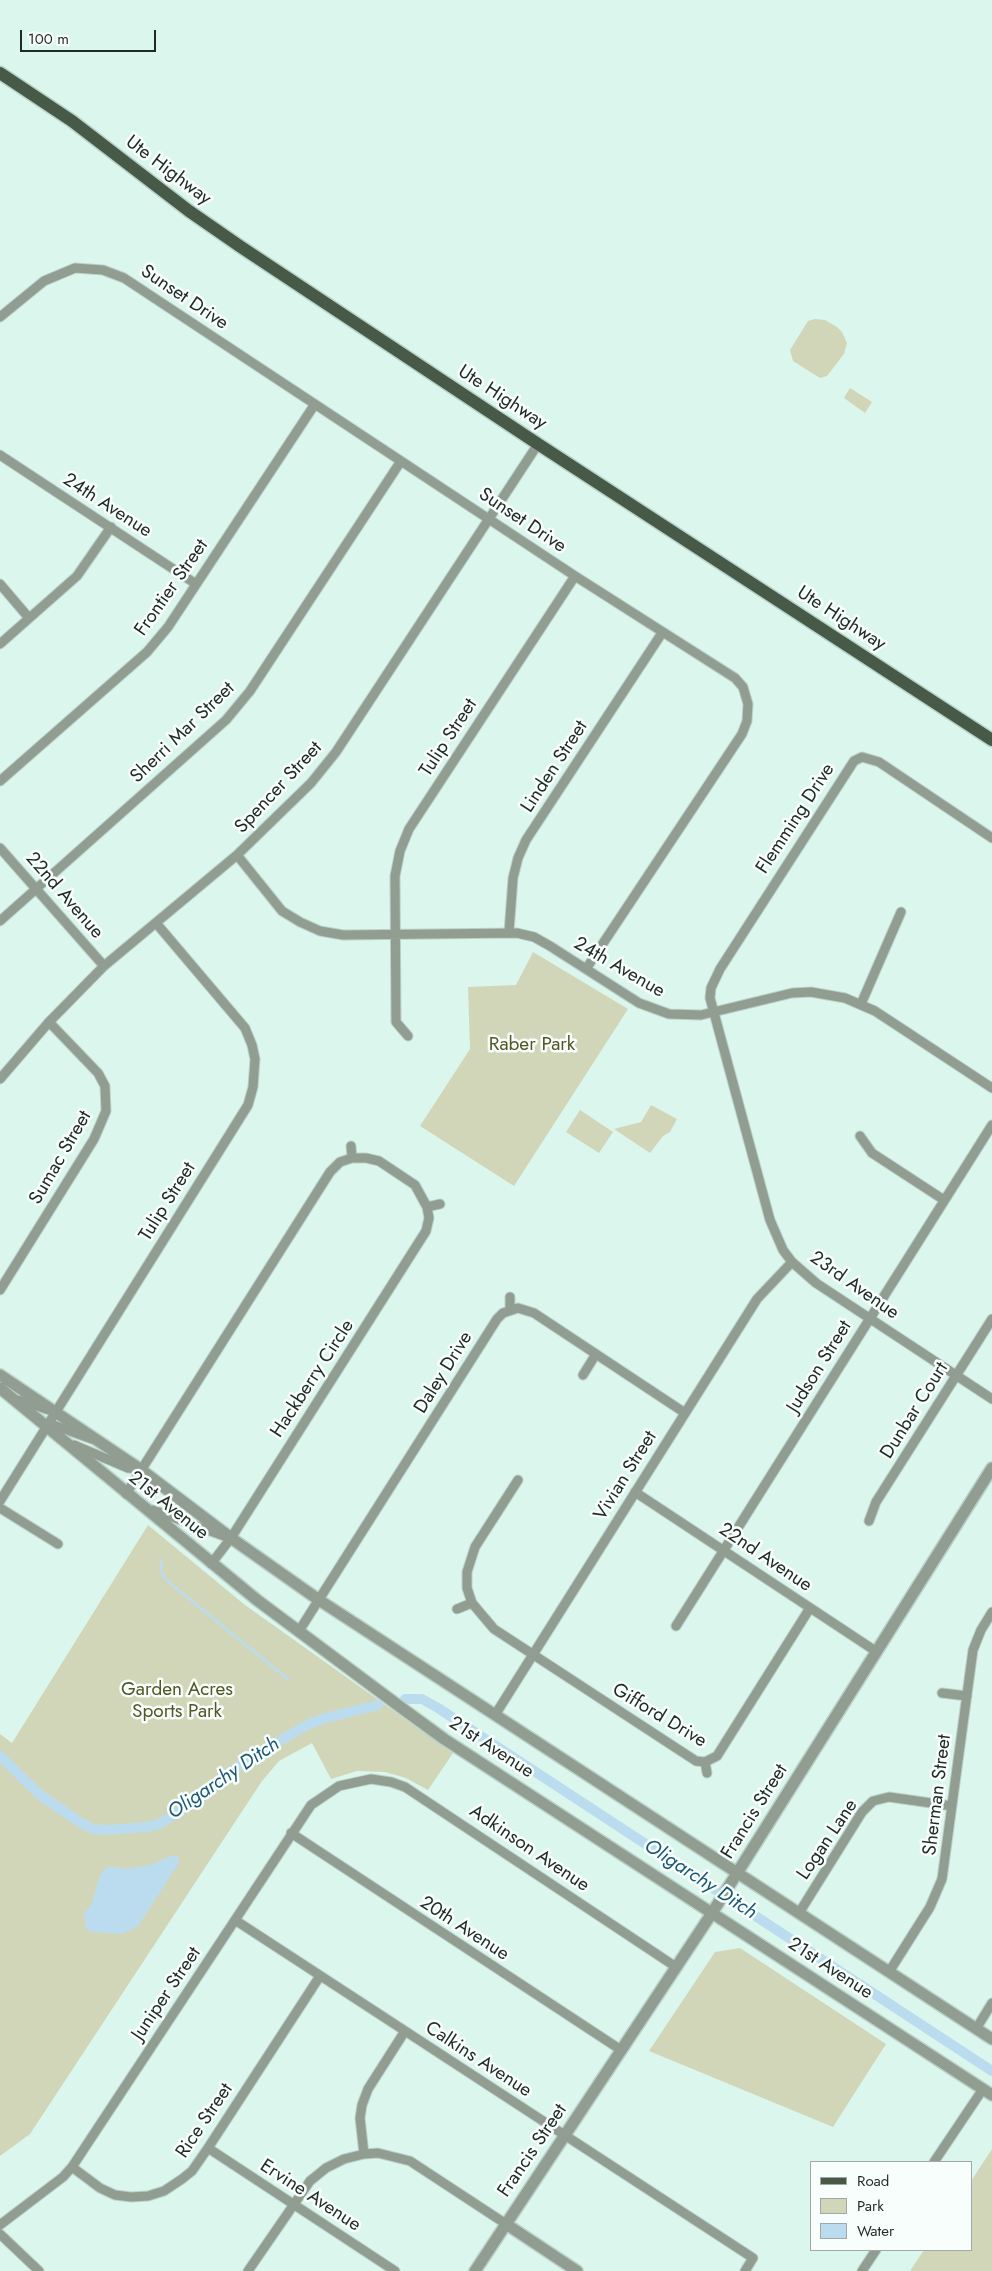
<!DOCTYPE html>
<style>
body{margin:0}
#map{position:relative;width:992px;height:2271px;overflow:hidden;background:#dbf6ed;font-family:Jost,sans-serif}
canvas{display:block}
.legend{position:absolute;left:810px;top:2161px;width:162px;height:90px;box-sizing:border-box;background:#f8fefc;border:1px solid #a1a9a6;margin:0;padding:6px 9px;list-style:none;font-size:15px;color:#1f2926}
.legend li{display:flex;align-items:center;gap:10px;height:25px}
.legend b{width:25px;border:1px solid #a1a9a6}
.scale{position:absolute;left:20px;top:30px;width:136px;height:22px;box-sizing:border-box;border:2px solid #1f2926;border-top:0;padding-left:6px;font-size:15px;line-height:18px;white-space:nowrap;color:#1f2926;-webkit-text-stroke:4px #f8fefc;paint-order:stroke}
</style>
<div id="map">
<canvas width="992" height="2271"></canvas>
<ul class="legend">
<li><b style="height:6px;background:#475947"></b>Road</li>
<li><b style="height:14px;background:#d1d6b8"></b>Park</li>
<li><b style="height:14px;background:#bbdcef"></b>Water</li>
</ul>
<div class="scale">100 m</div>
</div>
<script>
const c = document.querySelector('canvas').getContext('2d');
c.lineJoin = 'round';
function fill(path, color) {
  c.fillStyle = color;
  c.fill(path, 'evenodd');
}
function poly(rows) {
  const path = new Path2D();
  for (const r of rows) {
    path.moveTo(r[0], r[1]);
    for (let i = 2; i < r.length; i += 2) path.lineTo(r[i], r[i + 1]);
  }
  return path;
}
function trace(path, color, width, dash) {
  c.strokeStyle = color;
  c.lineWidth = width;
  c.lineCap = dash ? 'butt' : 'round';
  c.setLineDash(dash || []);
  c.stroke(path);
}
function write(font, color, halo, rows, align = 'center') {
  c.font = font + ' Jost,sans-serif';
  c.lineWidth = 5;
  c.setLineDash([]);
  c.textBaseline = 'middle';
  c.strokeStyle = halo;
  c.fillStyle = color;
  for (const [text, x, y, turn = 0] of rows) {
    c.save();
    c.translate(x, y);
    c.rotate((+turn || 0) * Math.PI / 180);
    c.textAlign = isNaN(turn) ? turn : align;
    if (halo) c.strokeText(text, 0, 0);
    c.fillText(text, 0, 0);
    c.restore();
  }
}
fill(poly([
 [815,319,825,320,837,327,842,332,847,343,844,354,827,376,820,378,793,361,790,350,808,321],
 [850,388,872,402,865,413,844,398],
 [533,952,628,1009,514,1186,420,1126,470,1049,468,987,516,985],
 [651,1105,677,1119,670,1132,663,1136,650,1153,614,1129,641,1122],
 [580,1110,613,1132,599,1153,566,1132],
 [148,1525,245,1605,453,1753,428,1790,406,1778,385,1772,357,1771,331,1779,312,1743,279,1761,262,1781,30,2134,0,2156,0,1734,12,1743],
 [740,1948,886,2044,833,2127,649,2051,715,1952],
 [992,2149,992,2271,910,2271,924,2250,971,2250,971,2181]
]), '#d1d6b8');
fill(poly([
 [172,1855,179,1857,179,1863,138,1926,122,1934,92,1932,86,1929,84,1914,92,1903,100,1876,104,1869,111,1866,124,1869,144,1866,153,1864]
]), '#bbdcef');
trace(poly([
 [162,1561,161,1571,166,1580,289,1680]
]), '#bbdcef', 2.5);
trace(poly([
 [405,1699,422,1699,438,1708,992,2071],
 [0,1756,40,1795,78,1821,93,1829,106,1830,146,1827,159,1824,176,1814,245,1761,307,1725,322,1719,378,1705]
]), '#bbdcef', 10);
const minor = poly([
 [0,317,44,281,75,268,103,270,124,278,575,576,735,678,743,687,748,704,747,721,742,734,586,969],
 [0,455,196,584],
 [0,584,29,618],
 [0,644,77,576,111,527],
 [0,781,147,652,168,627,315,404],
 [992,838,879,762,862,757,854,761,720,969,711,988,710,998,770,1220,783,1250,792,1262,816,1283,992,1399],
 [0,848,104,966],
 [237,855,282,911,300,922,320,931,343,935,517,933,534,937,550,946,639,1003,669,1014,701,1015,792,993,811,992,845,998,875,1011,992,1088],
 [0,921,226,720,250,691,401,461],
 [509,932,513,878,518,858,526,840,662,633],
 [861,1004,901,912],
 [408,1036,396,1022,395,876,400,851,409,829,575,576],
 [0,1079,49,1022,104,966,237,855,311,783,336,752,538,444],
 [860,1136,872,1153,944,1200],
 [351,1146,352,1158],
 [427,1207,440,1204],
 [0,1290,94,1139,106,1111,105,1086,98,1073,49,1022],
 [510,1297,510,1310],
 [583,1375,596,1354],
 [19,1400,49,1410],
 [48,1423,92,1439],
 [74,1445,128,1468,140,1469],
 [518,1480,475,1547,467,1572,467,1588,472,1603,494,1629,696,1761,705,1762,717,1756,810,1608],
 [635,1492,877,1652],
 [126,1494,330,1172,340,1162,352,1158,366,1158,379,1161,415,1185,427,1207,429,1218,426,1231,231,1538,211,1564],
 [0,1501,238,1121,248,1105,253,1087,255,1059,252,1045,245,1028,156,923],
 [0,1508,58,1544],
 [153,1510,227,1537],
 [869,1521,876,1502,992,1319],
 [457,1609,472,1603],
 [676,1626,992,1125],
 [299,1631,497,1319,503,1313,518,1308,534,1313,685,1413],
 [942,1693,967,1696],
 [495,1715,757,1299,792,1262],
 [705,1762,707,1773],
 [291,1833,621,2050],
 [799,1913,862,1812,873,1801,889,1797,952,1806],
 [235,1920,753,2258,745,2271],
 [889,1972,930,1907,942,1879,973,1650,981,1630,992,1612],
 [976,2029,992,2003],
 [208,2148,395,2271],
 [364,2154,360,2118,362,2105,368,2089,405,2031],
 [934,2162,983,2089],
 [72,2167,100,2188,115,2195,131,2197,148,2196,164,2191,182,2179,192,2171,208,2148,320,1976],
 [0,2225,63,2177,72,2167,311,1805,339,1786,371,1779,391,1782,405,1787,676,1967],
 [0,2234,39,2271],
 [248,2271,310,2181,326,2168,344,2159,364,2154,378,2153,410,2161,506,2224],
 [862,2271,876,2250]
]);
const tertiary = poly([
 [0,1375,140,1469,231,1538,319,1600,992,2039],
 [0,1388,257,1600,399,1706,444,1739,992,2095],
 [506,2224,577,2271],
 [475,2271,712,1913,992,1468]
]);
const primary = poly([
 [0,73,72,121,189,211,241,247,538,444,992,740]
]);
trace(minor, '#b9d1c9', 11);
trace(tertiary, '#b9d1c9', 14);
trace(primary, '#b9d1c9', 15);
trace(minor, '#929d92', 9);
trace(tertiary, '#929d92', 11);
trace(primary, '#475947', 12);
write('19px', '#1f2926', '#f8fefc', [
 ["Ute Highway",168,171,37],
 ["Sunset Drive",184,298,34],
 ["Ute Highway",502,398,33],
 ["24th Avenue",107,506,33],
 ["Sunset Drive",522,521,34],
 ["Frontier Street",172,588,-55],
 ["Ute Highway",841,619,33],
 ["Sherri Mar Street",183,733,-44],
 ["Tulip Street",449,738,-57],
 ["Linden Street",555,767,-57],
 ["Spencer Street",279,788,-47],
 ["Flemming Drive",796,819,-57],
 ["22nd Avenue",64,896,49],
 ["24th Avenue",619,968,30],
 ["Sumac Street",61,1158,-60],
 ["Tulip Street",168,1202,-58],
 ["23rd Avenue",854,1286,35],
 ["Judson Street",820,1367,-58],
 ["Daley Drive",444,1373,-58],
 ["Hackberry Circle",313,1379,-57],
 ["Dunbar Court",915,1411,-58],
 ["Vivian Street",626,1476,-58],
 ["21st Avenue",168,1506,39],
 ["22nd Avenue",765,1558,34],
 ["Gifford Drive",659,1716,31],
 ["21st Avenue",491,1748,33],
 ["Sherman Street",938,1795,-83],
 ["Francis Street",755,1812,-58],
 ["Logan Lane",828,1840,-56],
 ["Adkinson Avenue",529,1849,34],
 ["20th Avenue",464,1929,33],
 ["21st Avenue",830,1969,33],
 ["Juniper Street",167,1994,-56],
 ["Calkins Avenue",478,2060,33],
 ["Rice Street",205,2121,-56],
 ["Francis Street",533,2151,-56],
 ["Ervine Avenue",310,2196,33]
]);
write('19px', '#515824', '#f8fefc', [
 ["Raber Park",532,1045],
 ["Garden Acres",177,1690],
 ["Sports Park",177,1712]
]);
write('italic 20px', '#1d5873', '#f8fefc', [
 ["Oligarchy Ditch",224,1779,-34],
 ["Oligarchy Ditch",700,1880,33]
]);
</script>
